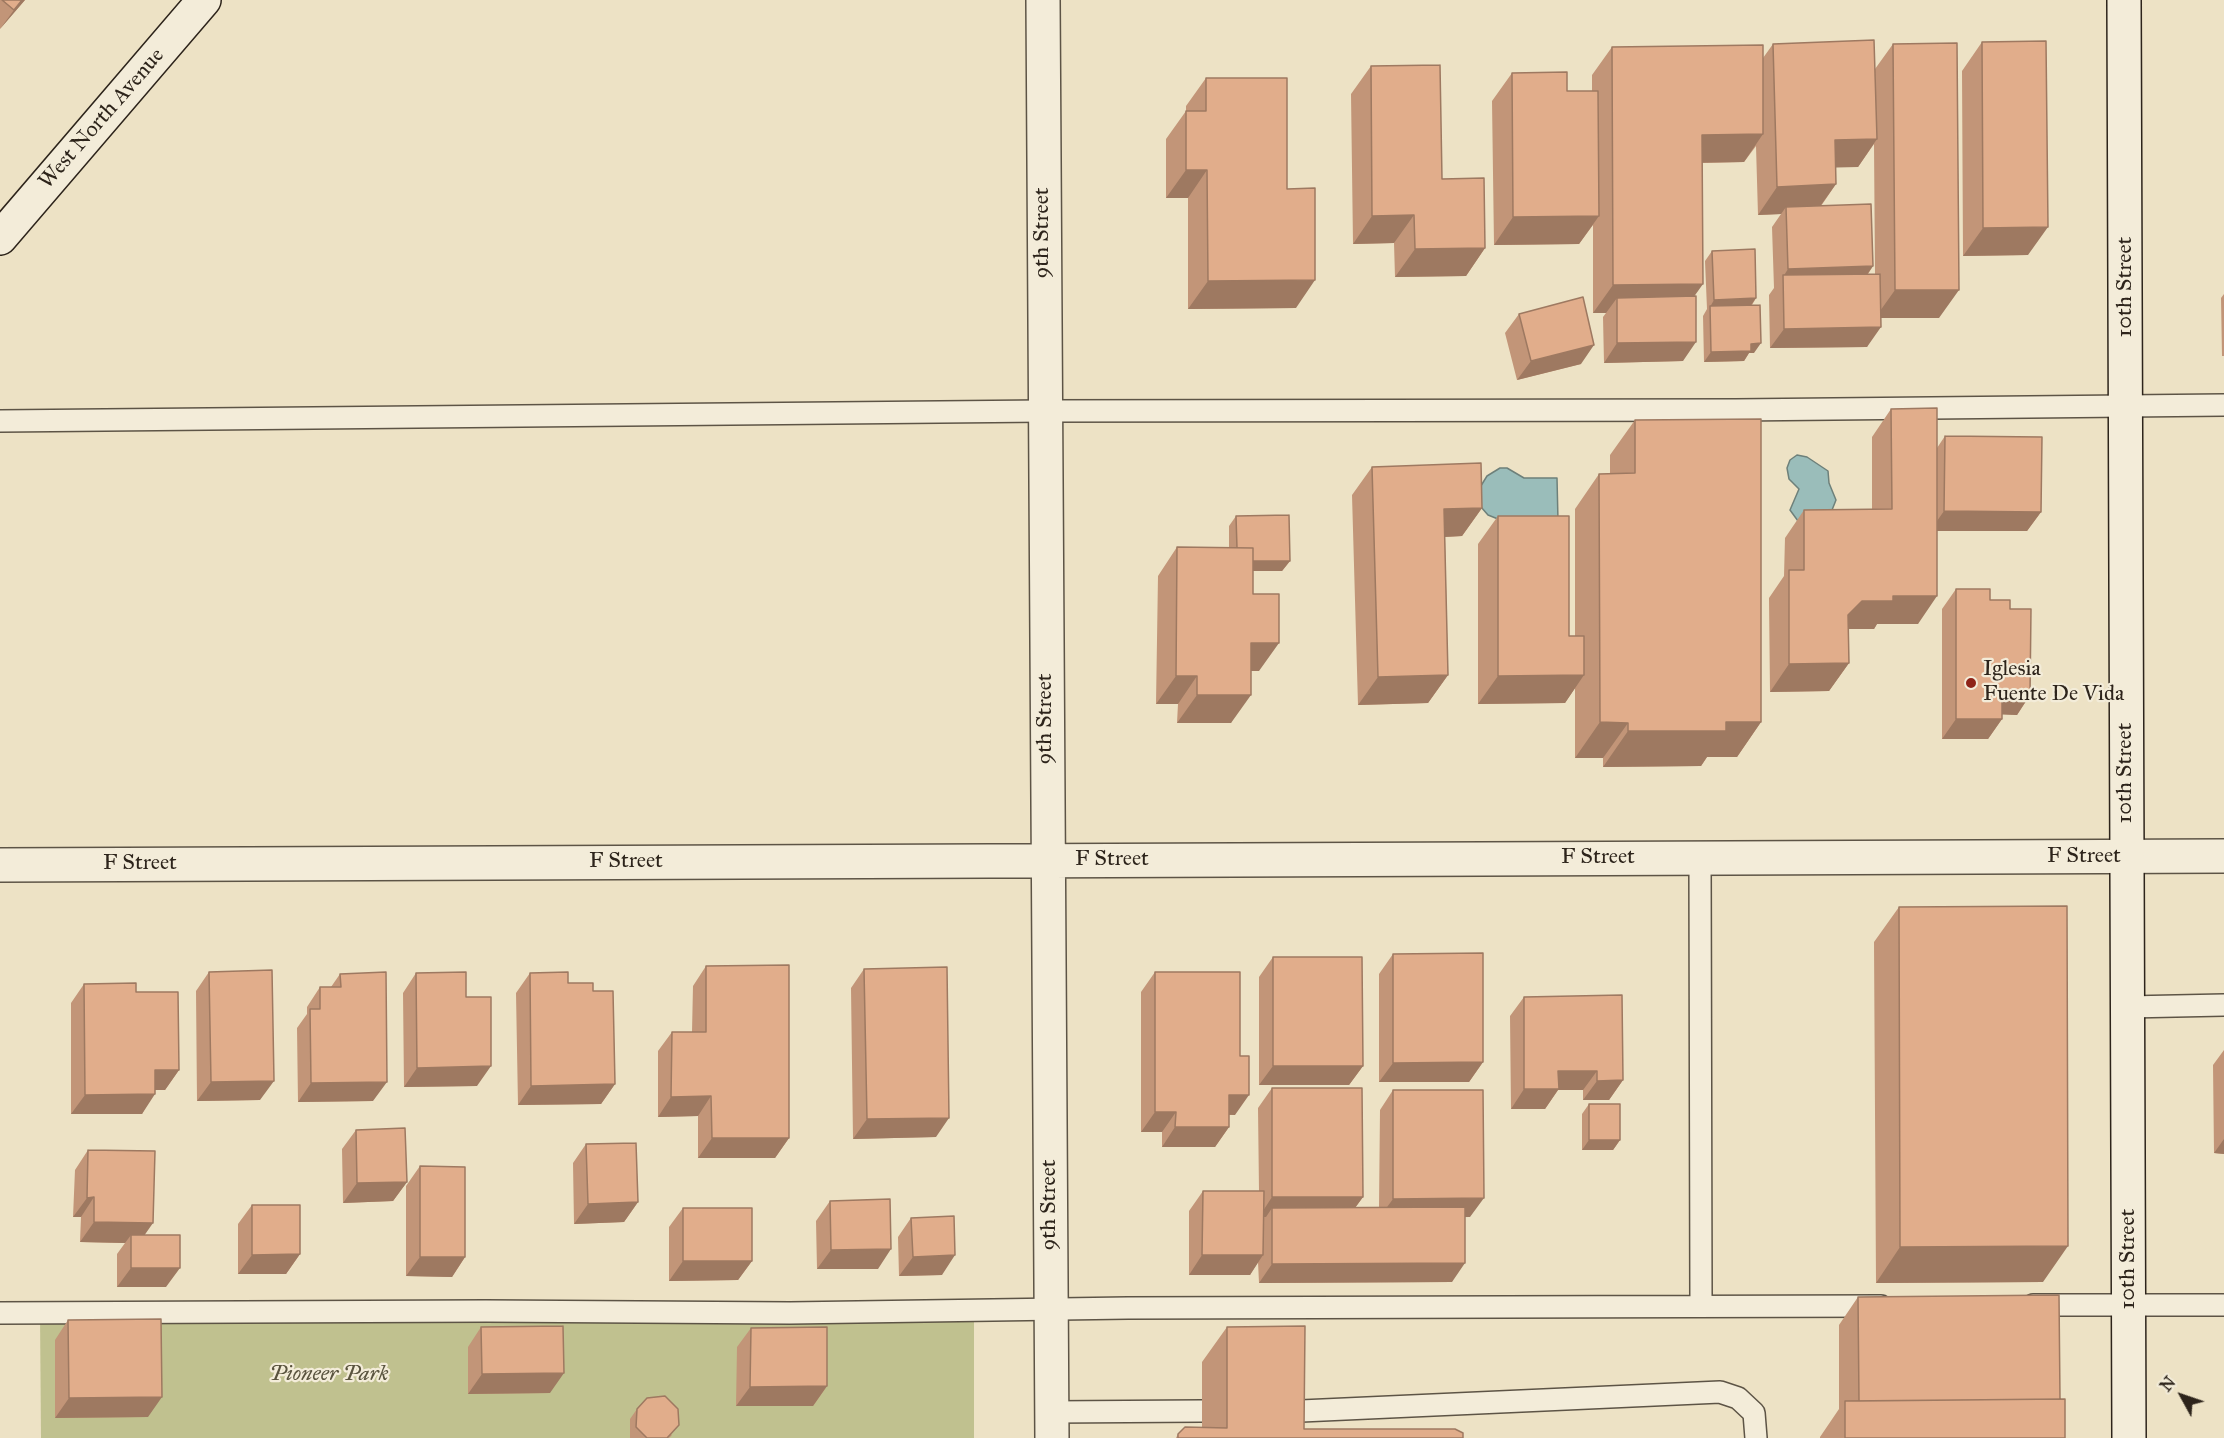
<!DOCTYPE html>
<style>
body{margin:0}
#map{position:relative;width:2224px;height:1438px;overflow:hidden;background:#ede2c5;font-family:"IM FELL Great Primer",serif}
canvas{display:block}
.north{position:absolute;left:2152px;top:1366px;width:60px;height:60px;-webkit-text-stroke:4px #f3ecd9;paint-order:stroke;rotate:310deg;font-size:16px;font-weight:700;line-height:24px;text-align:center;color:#2d241b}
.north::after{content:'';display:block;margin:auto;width:21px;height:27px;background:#2d241b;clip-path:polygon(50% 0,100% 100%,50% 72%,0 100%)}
</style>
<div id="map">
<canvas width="2224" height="1438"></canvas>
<div class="north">N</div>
</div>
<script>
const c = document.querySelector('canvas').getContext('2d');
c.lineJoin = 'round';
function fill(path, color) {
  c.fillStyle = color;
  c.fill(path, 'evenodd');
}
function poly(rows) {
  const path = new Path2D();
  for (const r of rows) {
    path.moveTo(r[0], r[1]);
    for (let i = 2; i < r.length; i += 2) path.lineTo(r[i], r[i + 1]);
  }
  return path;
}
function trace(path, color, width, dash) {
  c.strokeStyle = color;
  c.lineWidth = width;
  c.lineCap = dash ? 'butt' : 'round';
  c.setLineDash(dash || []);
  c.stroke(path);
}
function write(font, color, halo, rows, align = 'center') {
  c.font = font + ' "IM FELL Great Primer",serif';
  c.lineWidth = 4.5;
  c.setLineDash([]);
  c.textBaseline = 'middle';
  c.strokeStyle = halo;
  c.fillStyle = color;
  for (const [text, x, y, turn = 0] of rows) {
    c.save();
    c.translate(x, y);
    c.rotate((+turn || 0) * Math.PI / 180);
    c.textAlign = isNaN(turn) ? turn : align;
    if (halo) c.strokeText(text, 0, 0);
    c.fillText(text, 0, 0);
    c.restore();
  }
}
fill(poly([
 [974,1310,974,1438,41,1438,40,1313]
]), '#c0c18f');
const water = poly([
 [1797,455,1807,457,1828,471,1829,483,1836,500,1832,510,1798,521,1790,510,1799,489,1789,479,1787,468,1790,460,1797,455],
 [1500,468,1507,468,1524,478,1557,478,1558,521,1498,519,1488,515,1481,507,1479,489,1487,476,1500,468]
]);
fill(water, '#9abdba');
trace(water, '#6e807a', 1.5);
const lane = poly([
 [0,421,1044,411,1736,410,2224,405],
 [1700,858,1701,1306],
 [2128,1007,2224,1005],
 [2033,1305,2224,1305],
 [0,1313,486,1311,790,1313,1128,1308,1881,1306],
 [1052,1412,1202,1411],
 [1279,1412,1720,1392,1738,1398,1754,1413,1756,1438]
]);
const street = poly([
 [1043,0,1052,1438],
 [0,865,2224,856]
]);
const secondary = poly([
 [2124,0,2129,1438],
 [0,238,204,0]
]);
trace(lane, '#5d5446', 24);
trace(street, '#5d5446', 36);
trace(secondary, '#2d241b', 36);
trace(lane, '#f3ecd9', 21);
trace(street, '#f3ecd9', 33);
trace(secondary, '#f3ecd9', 33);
fill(poly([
 [0,0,25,0,0,29],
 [1982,42,2028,255,1963,256,1962,71],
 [1773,44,1875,69,1893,44,1939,318,1880,318,1867,347,1770,348,1769,295,1774,288,1772,227,1781,214,1758,215,1756,146,1744,162,1702,163,1694,296,1683,361,1604,363,1603,317,1606,313,1593,313,1593,225,1579,244,1494,245,1492,101,1512,73,1567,91,1592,91,1592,75,1612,47,1763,58],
 [1874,144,1875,274,1868,274,1873,266,1821,206,1836,184,1836,167,1858,167],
 [1371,66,1485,248,1466,276,1395,277,1394,243,1353,244,1351,94],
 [1206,78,1287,189,1296,308,1188,309,1188,198,1166,198,1166,139,1186,111,1186,106],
 [1712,251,1756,298,1752,305,1754,353,1749,353,1744,361,1704,362,1703,316,1707,309,1705,261],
 [2224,294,2224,356,2222,356,2221,298],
 [1519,314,1581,364,1517,380,1505,333],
 [1891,409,1937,448,1945,436,2041,512,2027,531,1937,531,1918,624,1877,624,1874,629,1848,629,1849,663,1829,691,1770,692,1769,598,1784,576,1785,538,1804,510,1872,509,1872,437],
 [1635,420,1761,722,1737,757,1707,757,1701,766,1603,767,1603,758,1575,758,1575,688,1565,703,1478,704,1478,544,1498,516,1569,636,1575,636,1575,509,1599,474,1610,474,1610,455],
 [1372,467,1482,508,1462,536,1445,537,1448,675,1428,703,1358,705,1352,495],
 [1236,516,1290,561,1282,571,1253,571,1253,594,1259,671,1251,671,1231,723,1177,723,1178,704,1156,704,1158,576,1177,547,1229,548,1229,526],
 [1956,589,1990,600,2010,609,2030,695,2017,715,2002,714,2002,719,1988,739,1942,739,1942,609],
 [1899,907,2043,1282,1876,1283,1874,942],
 [1393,954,1483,1062,1469,1082,1379,1082,1379,974],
 [1273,957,1363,1066,1349,1085,1259,1085,1259,977],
 [706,966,789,1138,775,1158,698,1158,698,1116,658,1117,658,1051,672,1032,692,1032,693,986],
 [864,969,936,1137,853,1139,851,988],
 [209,972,260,1100,197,1101,196,991],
 [1155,972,1235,1115,1229,1115,1229,1127,1215,1147,1162,1147,1162,1132,1141,1132,1141,992],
 [416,973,466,997,477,1086,404,1087,403,993],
 [530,973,593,991,615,1084,601,1104,518,1105,516,993],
 [340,974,373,1101,298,1102,297,1028,307,1014,307,1007,320,987,331,987],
 [84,984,136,992,179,1070,165,1090,155,1090,142,1114,71,1114,71,1003],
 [1524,997,1623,1080,1609,1100,1583,1100,1583,1090,1558,1090,1545,1109,1511,1109,1510,1016],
 [2224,1050,2224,1154,2214,1153,2213,1065],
 [1272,1088,1363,1197,1355,1208,1379,1207,1380,1110,1393,1090,1470,1217,1465,1217,1452,1282,1259,1283,1258,1262,1250,1275,1189,1275,1189,1211,1203,1191,1259,1191,1258,1108],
 [1589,1104,1620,1140,1613,1150,1582,1150,1582,1114],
 [356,1130,407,1182,393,1201,343,1203,342,1149],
 [586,1144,638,1202,624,1222,574,1224,573,1163],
 [88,1150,145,1235,166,1287,117,1287,117,1254,125,1243,80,1242,81,1217,73,1217,75,1170],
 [420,1166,465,1257,452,1277,406,1276,406,1186],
 [830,1201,878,1269,817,1269,816,1221],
 [252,1205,300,1254,286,1274,238,1274,238,1224],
 [683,1208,752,1261,738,1280,669,1281,669,1227],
 [911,1218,942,1275,899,1276,898,1237],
 [1858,1297,2060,1399,2065,1438,1820,1438,1820,1437,1839,1409,1839,1325],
 [68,1320,148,1417,55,1418,55,1340],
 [481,1327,550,1393,468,1394,468,1347],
 [1227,1327,1304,1429,1463,1438,1176,1438,1178,1434,1202,1427,1202,1362],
 [751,1328,827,1386,813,1406,736,1406,737,1347],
 [637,1409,672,1435,669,1438,630,1438,630,1419]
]), '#c29578');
fill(poly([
 [22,0,25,0,0,29,14,10],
 [1763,134,1744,162,1682,163,1702,135],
 [1877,139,1858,167,1815,168,1835,140],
 [1186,170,1207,170,1188,198,1166,198],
 [1836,184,1816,212,1786,207,1781,214,1758,215,1777,187],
 [1414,215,1394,243,1353,244,1372,216],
 [1599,216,1579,244,1494,245,1513,217],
 [2048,227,2028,255,1963,256,1983,228],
 [1485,248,1466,276,1395,277,1415,249],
 [1873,266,1859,286,1783,277,1788,269],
 [1315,280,1296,308,1188,309,1208,281],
 [1703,284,1683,312,1617,298,1606,313,1593,313,1613,285],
 [1895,290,1959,290,1939,318,1875,318],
 [1756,298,1749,308,1710,307,1714,300],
 [1881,327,1867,347,1770,348,1784,329],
 [1696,342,1683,361,1604,363,1617,343],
 [1761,343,1754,353,1749,353,1744,361,1704,362,1711,352,1751,344],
 [1594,345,1581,364,1517,380,1531,361],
 [1482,508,1462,536,1425,538,1444,509],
 [1944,511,2041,512,2027,531,1930,531],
 [1237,561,1290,561,1282,571,1230,571],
 [1893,596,1937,596,1918,624,1877,624,1874,629,1842,629,1848,615,1862,601],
 [1251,643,1279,643,1259,671,1231,671],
 [1849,663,1829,691,1770,692,1789,664],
 [1448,675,1428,703,1358,705,1378,677],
 [1584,675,1565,703,1478,704,1498,676],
 [1176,676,1197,676,1178,704,1156,704],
 [1197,695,1251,695,1231,723,1177,723],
 [2002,695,2030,695,2017,715,1988,714],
 [1956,719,2002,719,1988,739,1942,739],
 [1600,722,1628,723,1603,758,1575,758],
 [1726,722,1761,722,1737,757,1707,757,1701,766,1603,767,1628,731],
 [1483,1062,1469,1082,1379,1082,1393,1063],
 [491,1066,477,1086,404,1087,417,1068],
 [1273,1066,1363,1066,1349,1085,1259,1085],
 [155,1070,179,1070,165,1090,142,1090],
 [1558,1071,1597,1071,1583,1090,1558,1090,1545,1109,1511,1109,1524,1089],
 [1623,1080,1609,1100,1583,1100,1597,1081],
 [274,1081,260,1100,197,1101,211,1082],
 [387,1082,373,1101,298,1102,311,1083],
 [615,1084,601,1104,518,1105,531,1086],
 [155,1094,142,1114,71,1114,85,1095],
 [1229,1095,1249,1095,1235,1115,1215,1114],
 [711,1096,698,1116,658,1117,671,1097],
 [1155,1112,1176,1112,1162,1132,1141,1132],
 [949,1118,936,1137,853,1139,867,1119],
 [1175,1127,1229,1127,1215,1147,1162,1147],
 [712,1138,789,1138,775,1158,698,1158],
 [2224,1139,2224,1154,2214,1153],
 [1589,1140,1620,1140,1613,1150,1582,1150],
 [407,1182,393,1201,343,1203,357,1183],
 [94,1197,81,1217,73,1217,87,1198],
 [1272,1197,1363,1197,1349,1216,1272,1208,1266,1217,1259,1217],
 [1484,1198,1470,1217,1379,1218,1393,1199],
 [638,1202,624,1222,574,1224,588,1204],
 [94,1222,153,1223,139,1243,131,1235,125,1243,80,1242],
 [2068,1246,2043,1282,1876,1283,1900,1247],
 [891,1249,878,1269,817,1269,831,1250],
 [300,1254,286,1274,238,1274,252,1255],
 [955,1255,942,1275,899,1276,913,1257],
 [1202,1255,1263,1255,1250,1275,1189,1275],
 [420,1257,465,1257,452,1277,406,1276],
 [683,1261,752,1261,738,1280,669,1281],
 [1465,1263,1452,1282,1259,1283,1272,1264],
 [131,1268,180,1268,166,1287,117,1287],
 [564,1373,550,1393,468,1394,482,1374],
 [827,1386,813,1406,736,1406,750,1387],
 [162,1397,148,1417,55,1418,69,1398]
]), '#9e7961');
const building = poly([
 [2,0,22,0,14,10,2,0],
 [1874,40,1877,139,1835,140,1836,184,1777,187,1773,44,1874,40],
 [2046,41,2048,227,1983,228,1982,42,2046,41],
 [1957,43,1959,290,1895,290,1893,44,1957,43],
 [1763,45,1763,134,1702,135,1703,284,1613,285,1612,47,1763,45],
 [1440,65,1442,179,1484,178,1485,248,1415,249,1414,215,1372,216,1371,66,1440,65],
 [1567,72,1567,91,1598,91,1599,216,1513,217,1512,73,1567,72],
 [1206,78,1287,78,1287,189,1315,188,1315,280,1208,281,1207,170,1186,170,1186,111,1206,111,1206,78],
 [1871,204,1873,266,1788,269,1786,207,1871,204],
 [1755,249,1756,298,1714,300,1712,251,1755,249],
 [1880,274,1881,327,1784,329,1783,275,1880,274],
 [1696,296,1696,342,1617,343,1617,298,1696,296],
 [1583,297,1594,345,1531,361,1519,314,1583,297],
 [1760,305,1761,343,1751,344,1751,351,1711,352,1710,306,1760,305],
 [1937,408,1937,596,1893,596,1893,601,1862,601,1848,615,1849,663,1789,664,1789,570,1804,570,1804,510,1892,509,1891,409,1937,408],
 [1761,419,1761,722,1726,722,1726,731,1628,731,1628,723,1600,722,1599,474,1635,473,1635,420,1761,419],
 [1945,436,2042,437,2041,512,1944,511,1945,436],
 [1481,463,1482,508,1444,509,1448,675,1378,677,1372,467,1481,463],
 [1289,515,1290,561,1253,561,1253,548,1237,548,1236,516,1289,515],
 [1498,516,1569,516,1569,636,1584,636,1584,675,1498,676,1498,516],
 [1177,547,1253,548,1253,594,1279,594,1279,643,1251,643,1251,695,1197,695,1197,676,1176,676,1177,547],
 [1956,589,1990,589,1990,600,2010,600,2010,609,2031,609,2030,695,2002,695,2002,719,1956,719,1956,589],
 [2067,906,2068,1246,1900,1247,1899,907,2067,906],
 [1483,953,1483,1062,1393,1063,1393,954,1483,953],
 [1273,957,1362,957,1363,1066,1273,1066,1273,957],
 [789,965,789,1138,712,1138,711,1096,671,1097,672,1032,706,1032,706,966,789,965],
 [947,967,949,1118,867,1119,864,969,947,967],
 [272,970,274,1081,211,1082,209,972,272,970],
 [386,972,387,1082,311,1083,310,1009,320,1009,320,987,341,987,340,974,386,972],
 [466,972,466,997,491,997,491,1066,417,1068,416,973,466,972],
 [568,972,568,983,593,983,593,991,613,991,615,1084,531,1086,530,973,568,972],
 [1155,972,1240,972,1240,1056,1249,1056,1249,1095,1229,1095,1229,1127,1175,1127,1176,1112,1155,1112,1155,972],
 [136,983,136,992,178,992,179,1070,155,1070,155,1094,85,1095,84,984,136,983],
 [1622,995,1623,1080,1597,1081,1597,1071,1558,1071,1559,1089,1524,1089,1524,997,1622,995],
 [1272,1088,1362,1088,1363,1197,1272,1197,1272,1088],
 [1393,1090,1483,1090,1484,1198,1393,1199,1393,1090],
 [1589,1104,1620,1104,1620,1140,1589,1140,1589,1104],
 [405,1128,407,1182,357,1183,356,1130,405,1128],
 [636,1143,638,1202,588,1204,586,1144,636,1143],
 [88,1150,155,1151,153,1223,94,1222,94,1197,87,1198,88,1150],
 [420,1166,465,1167,465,1257,420,1257,420,1166],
 [1203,1191,1264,1191,1263,1255,1202,1255,1203,1191],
 [890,1199,891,1249,831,1250,830,1201,890,1199],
 [252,1205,300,1205,300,1254,252,1255,252,1205],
 [1465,1207,1465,1263,1272,1264,1272,1208,1465,1207],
 [683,1208,752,1208,752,1261,683,1261,683,1208],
 [954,1216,955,1255,913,1257,911,1218,954,1216],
 [131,1235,180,1235,180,1268,131,1268,131,1235],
 [2059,1295,2060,1399,1859,1401,1858,1297,2059,1295],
 [161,1319,162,1397,69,1398,68,1320,161,1319],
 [563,1326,564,1373,482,1374,481,1327,563,1326],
 [1305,1326,1304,1429,1455,1429,1463,1433,1463,1438,1178,1438,1178,1434,1185,1427,1227,1428,1227,1327,1305,1326],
 [827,1327,827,1386,750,1387,751,1328,827,1327],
 [665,1396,678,1409,679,1425,667,1438,647,1438,636,1427,637,1409,647,1398,665,1396],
 [2065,1399,2065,1438,1845,1438,1845,1401,2065,1399]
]);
fill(building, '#e1ad8b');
trace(building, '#9e7961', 1.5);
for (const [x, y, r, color] of [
 [1971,683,6,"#8f2418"]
]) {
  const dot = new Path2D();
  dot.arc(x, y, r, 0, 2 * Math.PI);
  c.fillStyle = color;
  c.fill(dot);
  trace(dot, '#f3ecd9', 2);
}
write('22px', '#2d241b', '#f3ecd9', [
 ["West North Avenue",102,119,-49],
 ["9th Street",1043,233,-90],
 ["10th Street",2126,287,-90],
 ["9th Street",1046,719,-90],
 ["10th Street",2126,773,-90],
 ["F Street",2084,857],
 ["F Street",1598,858],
 ["F Street",1112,860],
 ["F Street",626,862],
 ["F Street",140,864],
 ["9th Street",1050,1205,-90],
 ["10th Street",2129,1259,-90]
]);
write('22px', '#2d241b', '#f3ecd9', [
 ["Iglesia",1983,670],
 ["Fuente De Vida",1983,695]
], 'left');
write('italic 22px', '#59533e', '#f3ecd9', [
 ["Pioneer Park",329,1375]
]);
</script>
